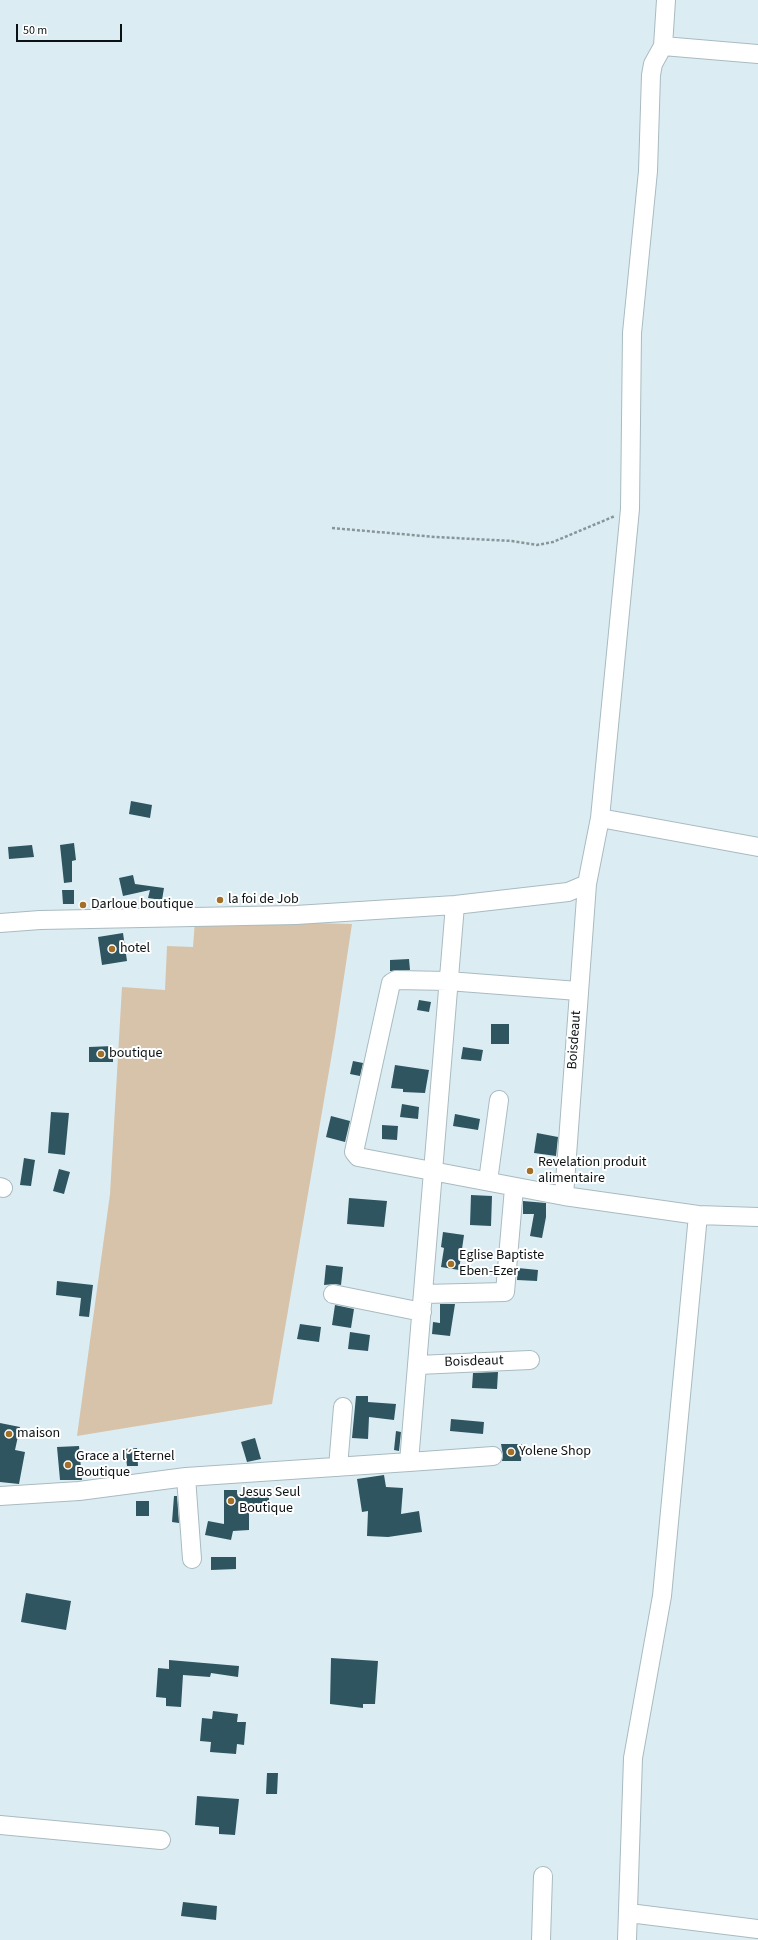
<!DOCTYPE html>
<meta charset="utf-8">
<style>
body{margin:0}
#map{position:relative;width:758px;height:1940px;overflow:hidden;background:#dbedf3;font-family:"Source Sans 3",sans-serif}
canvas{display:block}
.scale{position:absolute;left:16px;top:24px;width:106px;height:18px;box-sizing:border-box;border:2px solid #0c1214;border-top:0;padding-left:5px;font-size:12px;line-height:14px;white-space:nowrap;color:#0c1214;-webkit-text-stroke:3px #fff;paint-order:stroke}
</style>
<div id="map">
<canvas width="758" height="1940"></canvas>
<div class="scale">50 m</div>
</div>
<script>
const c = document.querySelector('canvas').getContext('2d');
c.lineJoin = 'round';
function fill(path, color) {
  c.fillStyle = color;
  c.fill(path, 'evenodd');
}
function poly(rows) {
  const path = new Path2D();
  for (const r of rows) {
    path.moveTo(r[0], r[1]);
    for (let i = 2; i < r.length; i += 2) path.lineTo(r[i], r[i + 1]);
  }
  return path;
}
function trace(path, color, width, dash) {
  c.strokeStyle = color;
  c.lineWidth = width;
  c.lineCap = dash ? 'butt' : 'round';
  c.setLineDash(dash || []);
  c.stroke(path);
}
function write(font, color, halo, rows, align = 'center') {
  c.font = font + ' "Source Sans 3",sans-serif';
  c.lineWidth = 4;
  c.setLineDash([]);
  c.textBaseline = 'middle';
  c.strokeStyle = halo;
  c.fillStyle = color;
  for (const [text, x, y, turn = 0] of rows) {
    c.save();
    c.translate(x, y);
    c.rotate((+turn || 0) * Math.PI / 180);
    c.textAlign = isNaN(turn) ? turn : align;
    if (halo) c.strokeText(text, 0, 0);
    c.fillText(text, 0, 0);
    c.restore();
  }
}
fill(poly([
 [195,920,352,924,335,1036,272,1404,77,1436,110,1194,122,987,165,990,167,946,193,947]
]), '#d7c3aa');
fill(poly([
 [131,801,152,805,150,818,129,814],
 [74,843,76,860,72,861,72,882,64,883,60,845],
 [32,845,34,857,9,859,8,847],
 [133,875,135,884,164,888,162,900,148,898,150,890,123,896,119,878],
 [62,890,74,890,74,904,63,904],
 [123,933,127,961,102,965,98,937],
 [409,959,410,970,390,971,390,960],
 [419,1000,431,1002,429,1012,417,1010],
 [491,1024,509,1024,509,1044,491,1044],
 [113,1046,113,1062,89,1062,89,1047],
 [463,1047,483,1050,481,1061,461,1059],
 [353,1061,363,1063,360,1076,350,1074],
 [395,1065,429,1070,425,1093,403,1092,403,1089,391,1088],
 [402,1104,419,1107,418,1119,400,1117],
 [51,1112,69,1113,65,1155,48,1153],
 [455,1114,480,1119,478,1130,453,1126],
 [331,1116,350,1121,345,1142,326,1137],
 [382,1125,398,1126,397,1140,382,1139],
 [537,1133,558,1137,556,1156,534,1153],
 [24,1158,35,1160,31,1186,20,1185],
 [59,1169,70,1172,64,1194,53,1191],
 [471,1195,492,1196,491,1226,470,1225],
 [349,1198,387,1201,384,1227,347,1224],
 [523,1201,546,1203,546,1217,542,1238,530,1236,534,1214,523,1214],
 [443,1232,464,1235,459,1270,441,1267,444,1248,441,1247],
 [326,1265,343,1267,341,1285,335,1284,324,1285],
 [518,1268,538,1270,537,1281,517,1280],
 [57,1281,93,1285,89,1317,79,1316,81,1298,56,1295],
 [440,1304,455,1304,450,1336,432,1334,433,1322,440,1323],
 [335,1305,354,1309,351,1328,332,1325],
 [300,1324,321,1327,319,1342,297,1339],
 [350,1332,370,1335,368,1351,348,1349],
 [498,1372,497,1389,472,1388,473,1373],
 [356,1396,368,1396,368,1402,396,1404,394,1420,369,1417,368,1439,352,1438],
 [451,1419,484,1422,483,1434,450,1431],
 [0,1423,20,1427,15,1450,25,1452,19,1484,0,1482],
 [396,1431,401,1432,399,1451,394,1450],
 [255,1438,261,1459,247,1462,241,1442],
 [501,1444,522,1444,521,1461,502,1461,503,1455],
 [79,1446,82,1480,60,1480,57,1447],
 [137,1448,138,1466,127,1466,125,1449],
 [384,1475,386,1487,403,1488,401,1514,419,1511,422,1532,388,1537,367,1536,368,1511,362,1512,357,1479],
 [224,1490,237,1490,237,1494,269,1492,269,1507,249,1507,249,1530,233,1531,231,1540,205,1535,208,1521,224,1524],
 [174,1496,177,1496,179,1523,172,1522],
 [136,1501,149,1501,149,1516,136,1516],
 [211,1557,236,1557,236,1569,211,1570],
 [26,1593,71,1601,66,1630,21,1622],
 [331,1658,378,1661,375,1704,363,1704,363,1708,330,1704],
 [169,1660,239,1666,238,1677,211,1673,210,1677,183,1675,181,1707,166,1706,166,1698,156,1697,158,1668,169,1669],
 [213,1711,238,1714,237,1722,246,1722,244,1745,237,1744,236,1754,210,1752,211,1742,200,1741,202,1718,212,1719],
 [267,1773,278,1773,277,1794,266,1794],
 [197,1796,239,1799,235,1835,219,1834,219,1827,195,1825],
 [183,1902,217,1906,216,1920,181,1916]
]), '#2f5560');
const minor = poly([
 [663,46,758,54],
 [600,818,758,847],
 [0,923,40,920,296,915,455,905,568,892,587,884],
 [578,991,448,981,396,980,391,983,354,1152,358,1157,564,1196,698,1215,758,1217],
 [488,1181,499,1100],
 [0,1187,3,1188],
 [564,1196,587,884,600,818,630,509,632,333,648,171,651,75,653,64,663,46,666,0],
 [333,1294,422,1312],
 [424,1294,505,1292,514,1188],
 [418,1365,530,1360],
 [409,1462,493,1456],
 [338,1467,343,1407],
 [186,1477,192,1559],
 [0,1496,79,1491,186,1477,409,1462,455,905],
 [0,1825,161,1840],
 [629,1913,758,1929],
 [541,1940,543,1876],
 [627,1940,633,1758,662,1596,698,1215]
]);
trace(minor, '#a9bbc0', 20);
trace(poly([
 [332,528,435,537,512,541,537,545,553,542,615,516]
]), '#889599', 2.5, [3, 2]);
trace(minor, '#fff', 18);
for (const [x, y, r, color] of [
 [220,900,4,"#a27026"],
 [83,905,4,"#a27026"],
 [112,949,4,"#a27026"],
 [101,1054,4,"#a27026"],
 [530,1171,4,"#a27026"],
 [451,1264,4,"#a27026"],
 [9,1434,4,"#a27026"],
 [511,1452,4,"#a27026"],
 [68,1465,4,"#a27026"],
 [231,1501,4,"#a27026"]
]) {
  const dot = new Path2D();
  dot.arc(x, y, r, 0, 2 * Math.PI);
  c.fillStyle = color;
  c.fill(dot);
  trace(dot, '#fff', 1.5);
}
write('14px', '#0c1214', '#fff', [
 ["la foi de Job",228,900],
 ["Darloue boutique",91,905],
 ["hotel",120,949],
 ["boutique",109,1054],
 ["Revelation produit",538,1163],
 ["alimentaire",538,1179],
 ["Eglise Baptiste",459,1256],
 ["Eben-Ezer",459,1272],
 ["maison",17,1434],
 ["Yolene Shop",519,1452],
 ["Grace a l´Eternel",76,1457],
 ["Boutique",76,1473],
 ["Jesus Seul",239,1493],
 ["Boutique",239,1509]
], 'left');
write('14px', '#0c1214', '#fff', [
 ["Boisdeaut",575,1040,-86],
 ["Boisdeaut",474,1362,-2]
]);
</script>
